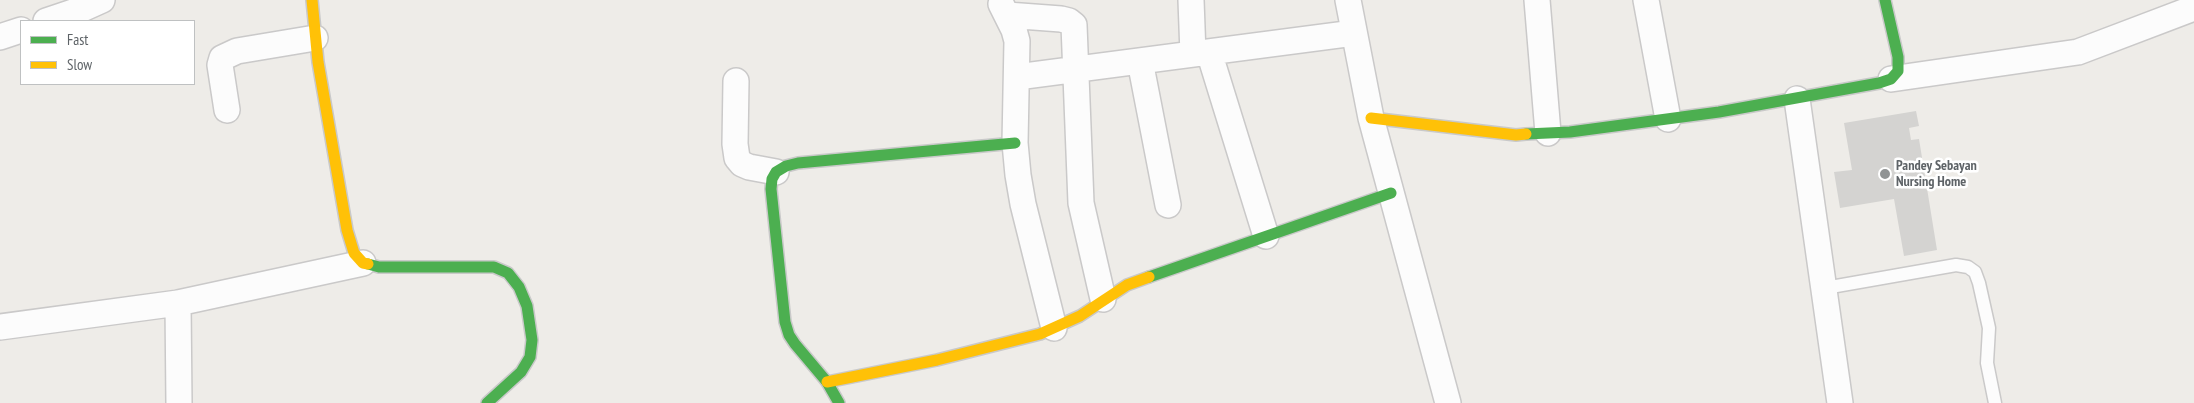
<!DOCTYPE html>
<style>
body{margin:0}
#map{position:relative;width:2194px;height:403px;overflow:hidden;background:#eeece8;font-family:"PT Sans Narrow",sans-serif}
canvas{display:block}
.legend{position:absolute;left:20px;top:20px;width:175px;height:65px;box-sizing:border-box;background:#fff;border:1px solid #bfc1c2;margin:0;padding:6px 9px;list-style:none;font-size:15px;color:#5e6367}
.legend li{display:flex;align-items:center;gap:10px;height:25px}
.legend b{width:25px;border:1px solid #bfc1c2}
</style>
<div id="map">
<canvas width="2194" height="403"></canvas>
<ul class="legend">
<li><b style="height:6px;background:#4caf50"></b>Fast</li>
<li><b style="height:6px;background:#ffc107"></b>Slow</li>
</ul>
</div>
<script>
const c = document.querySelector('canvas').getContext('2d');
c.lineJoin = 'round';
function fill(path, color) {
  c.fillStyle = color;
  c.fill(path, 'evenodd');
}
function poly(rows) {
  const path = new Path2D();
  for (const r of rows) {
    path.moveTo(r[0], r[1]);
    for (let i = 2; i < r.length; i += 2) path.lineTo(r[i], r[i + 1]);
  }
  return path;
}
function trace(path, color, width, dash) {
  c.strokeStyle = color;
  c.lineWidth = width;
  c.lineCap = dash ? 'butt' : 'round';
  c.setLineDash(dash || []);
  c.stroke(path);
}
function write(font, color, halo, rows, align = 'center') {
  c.font = font + ' "PT Sans Narrow",sans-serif';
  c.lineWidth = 5;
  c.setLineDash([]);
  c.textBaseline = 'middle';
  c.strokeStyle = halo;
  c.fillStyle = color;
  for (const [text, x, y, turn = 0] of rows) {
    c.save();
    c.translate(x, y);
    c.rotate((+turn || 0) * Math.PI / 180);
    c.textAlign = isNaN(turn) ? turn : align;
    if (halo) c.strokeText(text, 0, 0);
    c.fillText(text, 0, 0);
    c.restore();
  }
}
fill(poly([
 [1916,111,1919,126,1909,128,1911,140,1919,139,1937,250,1904,256,1894,199,1840,208,1834,172,1852,170,1844,123]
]), '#d4d3d1');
const lane = poly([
 [1825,288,1956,265,1968,267,1975,272,1979,283,1989,328,1987,363,1995,403]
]);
const street = poly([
 [1191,0,1193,54],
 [1348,0,1371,118,1448,403],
 [1537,0,1548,133],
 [1646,0,1668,119],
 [1001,4,1014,30,1017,41,1015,143,1018,175,1023,204,1054,328],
 [1007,15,1061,19,1069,21,1074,25,1081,203,1103,299],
 [46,21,82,9,102,0],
 [0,37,21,30],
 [1209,52,1266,236],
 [1140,61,1168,205],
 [1017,77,1354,33],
 [1891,79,2078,52,2194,8],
 [736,81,735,144,737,158,742,164,749,167,776,172],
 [1797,99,1840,403],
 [227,110,220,65,222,58,237,51,315,38],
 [178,303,179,403],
 [0,327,178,303,363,263]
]);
const fast = poly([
 [1526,134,1570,132,1719,112,1879,83,1891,79,1898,71,1898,57,1885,0],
 [368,264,379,267,494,267,508,273,519,287,527,306,532,340,530,357,521,372,487,403],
 [1149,277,1391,193],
 [839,403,827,382,795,344,789,335,785,322,771,189,772,179,776,172,786,166,798,163,1015,143]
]);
const slow = poly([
 [312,0,318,62,347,230,354,253,363,263,368,264],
 [1371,118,1516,135,1526,134],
 [827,382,937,360,1040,334,1080,316,1127,285,1149,277]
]);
trace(lane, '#cac9c9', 15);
trace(street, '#cac9c9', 28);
trace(fast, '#c9c9c9', 14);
trace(slow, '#c9c9c9', 14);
trace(lane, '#fcfcfc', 12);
trace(street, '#fcfcfc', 25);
trace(fast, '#4caf50', 11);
trace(slow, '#ffc107', 11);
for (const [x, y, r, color] of [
 [1885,174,6,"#909394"]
]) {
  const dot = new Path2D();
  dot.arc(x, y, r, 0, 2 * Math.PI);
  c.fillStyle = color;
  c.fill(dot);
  trace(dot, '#fff', 2);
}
write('bold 14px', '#5e6367', '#fff', [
 ["Pandey Sebayan",1896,166],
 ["Nursing Home",1896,182]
], 'left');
</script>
